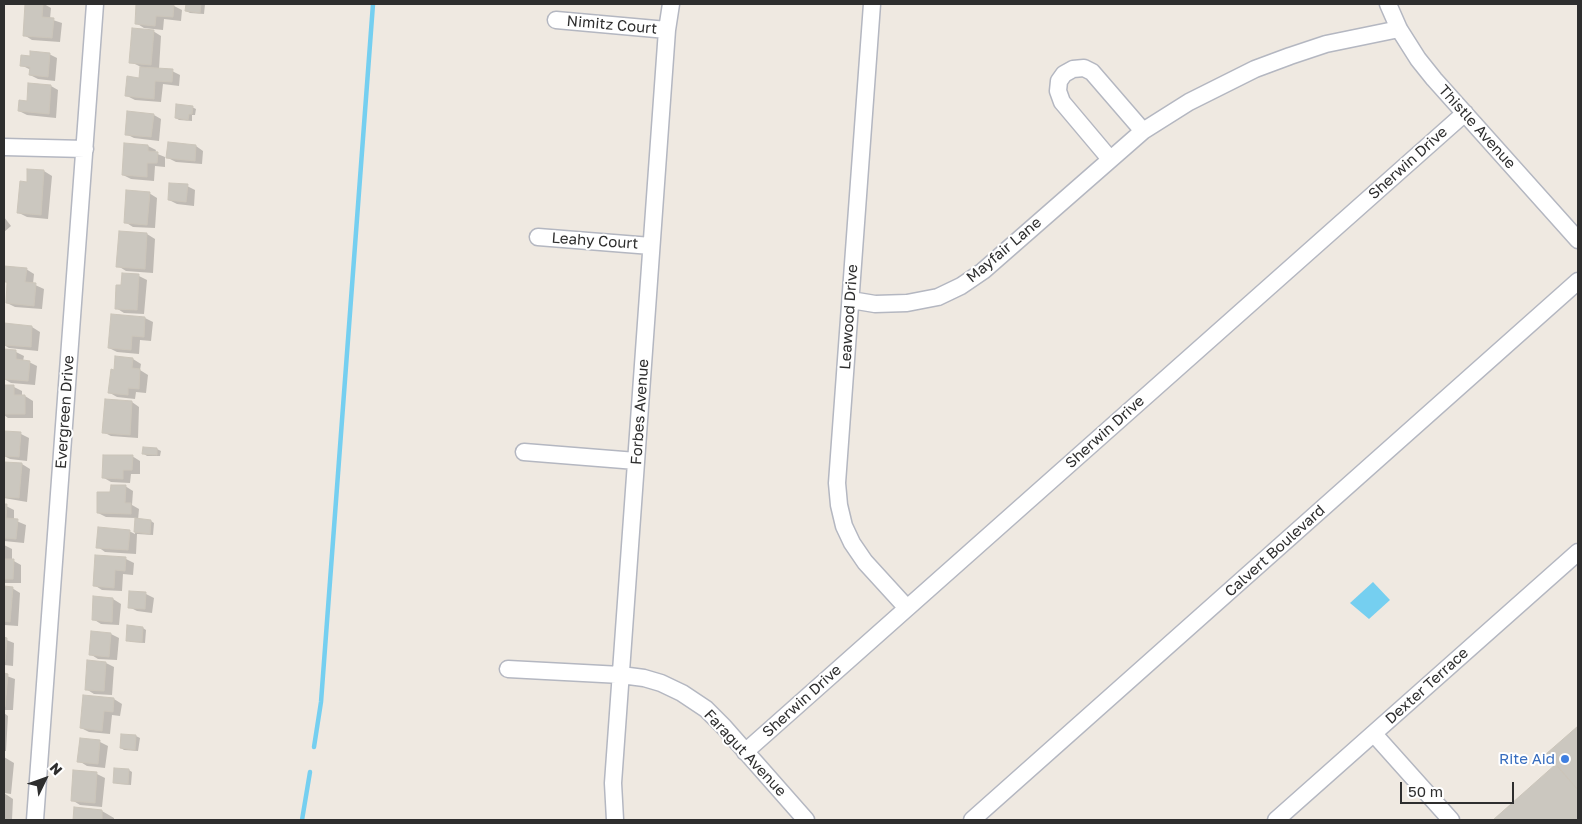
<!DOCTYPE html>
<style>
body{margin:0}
#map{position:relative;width:1582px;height:824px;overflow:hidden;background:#efe9e1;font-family:"Golos Text",sans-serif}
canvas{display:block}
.frame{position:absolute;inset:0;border:5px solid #2e2e2e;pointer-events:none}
.north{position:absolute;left:20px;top:754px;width:50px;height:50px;-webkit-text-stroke:4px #fff;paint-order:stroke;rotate:48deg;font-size:14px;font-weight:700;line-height:20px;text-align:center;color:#2e2e2e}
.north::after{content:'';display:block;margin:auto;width:18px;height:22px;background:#2e2e2e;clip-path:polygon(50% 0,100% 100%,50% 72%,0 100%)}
.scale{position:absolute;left:1400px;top:782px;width:114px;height:22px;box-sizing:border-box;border:2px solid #2e2e2e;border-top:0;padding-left:6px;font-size:15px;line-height:18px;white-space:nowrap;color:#2e2e2e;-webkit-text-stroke:4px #fff;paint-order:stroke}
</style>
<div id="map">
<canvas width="1582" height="824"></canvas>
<div class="frame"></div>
<div class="north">N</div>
<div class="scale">50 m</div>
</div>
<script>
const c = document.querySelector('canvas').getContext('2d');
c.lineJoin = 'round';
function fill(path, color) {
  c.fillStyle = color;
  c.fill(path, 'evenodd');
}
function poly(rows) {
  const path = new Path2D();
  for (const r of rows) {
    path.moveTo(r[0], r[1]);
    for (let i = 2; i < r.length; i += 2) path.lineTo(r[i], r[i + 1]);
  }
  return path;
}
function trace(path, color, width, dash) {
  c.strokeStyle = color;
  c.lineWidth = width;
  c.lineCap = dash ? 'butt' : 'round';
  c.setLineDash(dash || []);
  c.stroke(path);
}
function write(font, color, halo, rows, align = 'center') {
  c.font = font + ' "Golos Text",sans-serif';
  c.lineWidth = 4;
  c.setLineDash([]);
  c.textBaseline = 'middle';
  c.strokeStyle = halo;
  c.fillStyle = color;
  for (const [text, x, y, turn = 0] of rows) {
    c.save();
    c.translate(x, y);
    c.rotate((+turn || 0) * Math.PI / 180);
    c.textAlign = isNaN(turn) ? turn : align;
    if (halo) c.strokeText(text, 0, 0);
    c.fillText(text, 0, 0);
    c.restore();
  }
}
fill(poly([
 [1373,582,1390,600,1369,619,1350,603]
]), '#75cff0');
fill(poly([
 [26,4,44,4,51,8,50,19,62,23,60,42,32,40,24,35],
 [137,4,174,6,182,10,181,21,164,19,163,30,144,28,136,23],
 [187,4,205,4,204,14,190,13,186,11],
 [153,31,161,36,159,69,172,71,180,75,179,86,163,84,161,102,135,100,127,96,140,79,141,67,131,62],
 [49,54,57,58,55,81,38,79,30,75,31,70,21,65,31,57],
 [51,86,58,90,56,118,27,115,19,111,28,102],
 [192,107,196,109,195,115,192,115,192,121,179,120,176,118],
 [154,115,161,119,159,141,134,138,126,134],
 [148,146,156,150,155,153,165,157,165,167,155,166,154,181,131,179,123,175],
 [196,146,203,151,202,164,176,162,168,158],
 [44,171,52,176,48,219,27,217,19,213,28,183],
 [187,186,195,190,194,206,177,204,169,200],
 [149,193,157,198,155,228,133,227,125,222],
 [4,217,11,226,4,232],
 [120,233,147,234,155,239,153,273,126,271,118,266],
 [4,267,26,269,34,274,33,284,44,289,42,309,15,307,7,303,9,284,4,281],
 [139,276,147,280,144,314,124,313,116,308,123,286],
 [145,318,153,322,151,341,140,340,139,354,117,352,109,348],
 [4,324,32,327,40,332,38,351,9,348,4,345],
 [4,350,16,352,24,356,23,361,29,362,37,366,35,385,11,383,4,379],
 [133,359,141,364,140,370,148,375,146,393,136,392,135,399,117,397,110,393,115,371],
 [4,387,14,387,22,391,22,396,25,396,33,401,33,418,8,418,4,415],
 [132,402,139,407,138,438,111,436,103,432],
 [4,432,21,434,29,438,27,461,10,459,4,456],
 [144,448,157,449,161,451,160,456,147,456,144,454],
 [132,456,140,461,140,474,131,474,130,483,111,482,104,478],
 [4,463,22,464,30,469,27,502,4,498],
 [125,486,133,491,132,505,139,509,138,520,151,521,154,523,153,535,137,534,136,554,105,552,98,547,129,531,135,534,136,518,106,517,98,513,112,494],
 [4,505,14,510,14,520,26,525,24,543,4,541],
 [4,545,12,549,12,560,21,565,21,583,4,583],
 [97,556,126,559,134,563,133,575,123,574,122,591,102,590,94,585],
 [4,588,12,588,20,593,18,626,4,625],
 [146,594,154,598,152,613,137,611,129,607],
 [95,598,113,599,121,604,119,625,101,624,93,619],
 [128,627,143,628,146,630,145,643,131,642,127,640],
 [111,634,119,638,117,660,98,659,90,654],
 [4,639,14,643,13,666,4,665],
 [106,663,114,667,112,695,94,694,86,689],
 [4,675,15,679,13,710,4,710],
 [114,699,122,704,120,716,112,715,110,734,89,732,81,728],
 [4,713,8,716,6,751,4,751],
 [1578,727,1578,820,1495,820,1557,765,1548,754],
 [122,735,136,736,140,738,138,751,124,750,121,748],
 [100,742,108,746,105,768,87,766,79,761],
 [4,757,14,763,11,794,4,793,13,799,12,820,4,820],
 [129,770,132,772,131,785,118,784,114,782],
 [75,771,97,774,105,778,102,807,80,805,72,800],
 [75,809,102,811,114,818,114,820,74,820]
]), '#0003');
trace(poly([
 [314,747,321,702,373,4],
 [302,820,310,772]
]), '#75cff0', 4.5);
const building = poly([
 [25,4,43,4,42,17,54,18,52,38,23,36,25,4],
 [136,4,174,4,173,17,156,16,155,26,135,24,136,4],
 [186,4,201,4,200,13,185,11,186,4],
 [132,28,154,30,151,65,129,63,132,28],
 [30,51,50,53,48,77,29,75,30,67,20,66,21,55,30,56,30,51],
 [140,67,173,69,172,82,155,81,154,99,125,96,127,76,139,78,140,67],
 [28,83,51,85,49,114,18,111,19,100,27,101,28,83],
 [176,104,193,106,192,114,189,114,188,120,175,118,176,104],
 [127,111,154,114,151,137,125,135,127,111],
 [168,142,196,145,195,161,166,158,168,142],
 [124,143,148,145,148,151,158,152,157,163,147,163,147,177,122,175,124,143],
 [27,169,44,170,41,215,17,213,20,181,27,182,27,169],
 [169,183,188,184,186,202,168,200,169,183],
 [126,190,150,192,147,225,124,223,126,190],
 [119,231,147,233,145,269,116,267,119,231],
 [4,266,27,268,25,282,36,283,34,306,6,303,7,282,4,282,4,266],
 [122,273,139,274,137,310,115,309,116,285,121,285,122,273],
 [111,314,145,317,144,337,132,336,131,350,108,348,111,314],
 [4,323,32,326,31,347,4,345,4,323],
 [4,349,16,350,16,359,30,361,28,381,4,379,4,349],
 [115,356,133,358,132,368,140,369,139,389,128,388,128,395,108,393,111,369,114,370,115,356],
 [4,385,14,385,14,395,25,395,25,414,4,414,4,385],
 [105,399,132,401,130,435,102,433,105,399],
 [4,431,21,432,19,457,4,456,4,431],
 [143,447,157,448,157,455,142,454,143,447],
 [103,455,133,455,132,470,123,470,123,479,102,478,103,455],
 [4,462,22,463,19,498,4,497,4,462],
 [111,485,126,485,125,503,131,503,131,514,97,513,97,492,110,492,111,485],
 [4,504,7,504,6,518,18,519,16,539,4,538,4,504],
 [135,518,151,520,150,534,134,532,135,518],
 [98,527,130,530,128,550,96,548,98,527],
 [4,543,4,559,14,559,13,579,4,579,4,543],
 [95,555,126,557,125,571,115,570,114,588,93,586,95,555],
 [4,586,13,587,10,622,4,621,4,586],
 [129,591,146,592,145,609,128,608,129,591],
 [93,596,113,598,112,622,92,620,93,596],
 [127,625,143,627,142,642,126,641,127,625],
 [91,631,111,633,109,657,89,655,91,631],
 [4,637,7,638,5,662,4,662,4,637],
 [87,660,106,662,104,691,85,690,87,660],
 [4,673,8,674,5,707,4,706,4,673],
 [83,695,114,698,113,712,104,711,102,731,80,728,83,695],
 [1578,726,1578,790,1546,754,1578,726],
 [121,734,136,735,135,750,120,748,121,734],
 [80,738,100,740,98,764,77,762,80,738],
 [1556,764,1578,790,1578,820,1493,820,1556,764],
 [114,768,129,769,128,784,113,783,114,768],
 [73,770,97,772,95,803,71,801,73,770],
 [74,807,102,810,102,820,73,820,74,807]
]);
fill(building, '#cbc7bf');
trace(building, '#cbc5ba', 1);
const street = poly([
 [872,4,837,483,839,505,844,526,852,543,865,562,907,608],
 [1388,4,1399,29,1418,59,1434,79,1578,240],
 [556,20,667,30],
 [4,147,85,149],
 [1110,159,1062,102,1058,91,1059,81,1064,74,1073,69,1084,68,1092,72,1143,131],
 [538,237,651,246],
 [851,300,875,304,907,303,938,297,961,286,983,271,1143,131,1189,102,1255,69,1290,56,1326,44,1399,29],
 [524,452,636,461],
 [508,669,621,675,644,678,661,683,682,693,706,709,724,727,806,820],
 [1374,734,1451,820],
 [745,752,1465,113],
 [35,820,95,4],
 [615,820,613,783,667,30,671,4],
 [972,820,1578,281],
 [1276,820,1578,552]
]);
trace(street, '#b4b7c1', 19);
trace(street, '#fff', 16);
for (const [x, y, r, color] of [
 [1565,759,5,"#3f7fe0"]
]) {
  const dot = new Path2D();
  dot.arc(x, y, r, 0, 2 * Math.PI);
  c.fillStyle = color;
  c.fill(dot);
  trace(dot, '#fff', 2);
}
write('15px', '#2e2e2e', '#fff', [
 ["Nimitz Court",612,25,5],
 ["Thistle Avenue",1477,127,48],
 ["Sherwin Drive",1408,163,-42],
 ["Leahy Court",595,241,4],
 ["Mayfair Lane",1004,250,-40],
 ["Leawood Drive",849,317,-86],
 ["Evergreen Drive",65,412,-86],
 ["Forbes Avenue",640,412,-86],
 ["Sherwin Drive",1105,432,-42],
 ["Calvert Boulevard",1275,551,-42],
 ["Dexter Terrace",1427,686,-42],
 ["Sherwin Drive",802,701,-42],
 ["Faragut Avenue",745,753,47]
]);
write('15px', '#366cbe', '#fff', [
 ["Rite Aid",1555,759]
], 'right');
</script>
